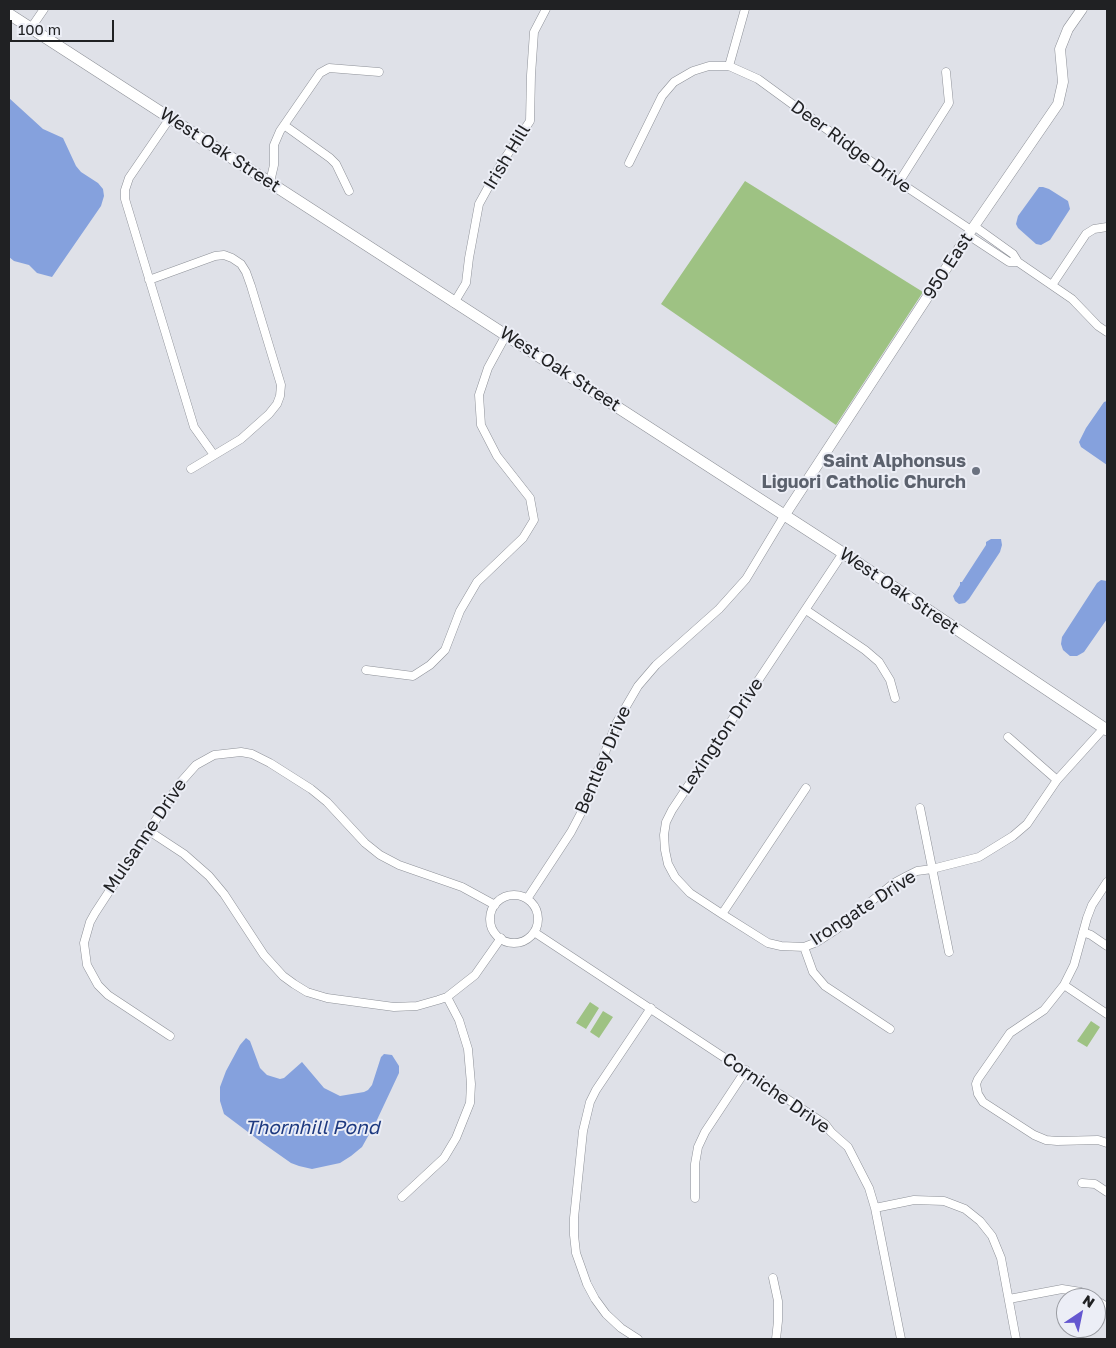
<!DOCTYPE html>
<style>
body{margin:0}
#map{position:relative;width:1116px;height:1348px;overflow:hidden;background:#dfe1e8;font-family:"Golos Text",sans-serif}
canvas{display:block}
.frame{position:absolute;inset:0;border:10px solid #202123;pointer-events:none}
.north{position:absolute;left:1056px;top:1288px;width:50px;height:50px;box-sizing:border-box;background:#eceef6;border:1px solid #9a9ca2;border-radius:50%;rotate:34deg;font-size:14px;font-weight:700;line-height:20px;text-align:center;color:#202123}
.north::after{content:'';display:block;margin:auto;width:18px;height:22px;background:#6457d0;clip-path:polygon(50% 0,100% 100%,50% 72%,0 100%)}
.scale{position:absolute;left:10px;top:20px;width:104px;height:22px;box-sizing:border-box;border:2px solid #202123;border-top:0;padding-left:6px;font-size:15px;line-height:18px;white-space:nowrap;color:#202123;-webkit-text-stroke:4px #eceef6;paint-order:stroke}
</style>
<div id="map">
<canvas width="1116" height="1348"></canvas>
<div class="frame"></div>
<div class="north">N</div>
<div class="scale">100 m</div>
</div>
<script>
const c = document.querySelector('canvas').getContext('2d');
c.lineJoin = 'round';
function fill(path, color) {
  c.fillStyle = color;
  c.fill(path, 'evenodd');
}
function poly(rows) {
  const path = new Path2D();
  for (const r of rows) {
    if (r.length === 3) {
      path.moveTo(r[0] + r[2], r[1]);
      path.arc(r[0], r[1], r[2], 0, 2 * Math.PI);
      continue;
    }
    path.moveTo(r[0], r[1]);
    for (let i = 2; i < r.length; i += 2) path.lineTo(r[i], r[i + 1]);
  }
  return path;
}
function trace(path, color, width, dash) {
  c.strokeStyle = color;
  c.lineWidth = width;
  c.lineCap = dash ? 'butt' : 'round';
  c.setLineDash(dash || []);
  c.stroke(path);
}
function write(font, color, halo, rows, align = 'center') {
  c.font = font + ' "Golos Text",sans-serif';
  c.lineWidth = 4;
  c.setLineDash([]);
  c.textBaseline = 'middle';
  c.strokeStyle = halo;
  c.fillStyle = color;
  for (const [text, x, y, turn = 0] of rows) {
    c.save();
    c.translate(x, y);
    c.rotate((+turn || 0) * Math.PI / 180);
    c.textAlign = isNaN(turn) ? turn : align;
    if (halo) c.strokeText(text, 0, 0);
    c.fillText(text, 0, 0);
    c.restore();
  }
}
fill(poly([
 [745,181,923,292,836,425,661,304],
 [590,1002,599,1008,586,1029,576,1023],
 [603,1011,613,1017,599,1038,590,1032],
 [1091,1021,1100,1027,1087,1047,1077,1041]
]), '#9ec283');
fill(poly([
 [9,98,43,129,63,138,76,166,81,172,98,183,103,189,104,196,101,206,52,277,37,273,29,265,14,261,9,257],
 [1039,187,1043,187,1049,189,1068,201,1070,209,1050,240,1041,245,1036,244,1018,228,1016,224,1018,216],
 [1107,401,1107,465,1081,447,1079,442,1086,428,1104,402],
 [991,539,1001,539,1002,545,1000,552,969,599,965,603,959,604,955,601,953,596,960,585,960,582,962,582,986,545,986,542],
 [1101,580,1107,581,1107,619,1084,652,1077,656,1070,656,1063,650,1061,644,1062,637,1097,583],
 [246,1038,250,1041,260,1068,267,1075,280,1079,284,1078,302,1062,324,1088,340,1096,364,1092,368,1090,372,1085,381,1057,384,1054,392,1055,399,1066,399,1073,376,1122,362,1147,351,1156,340,1163,312,1169,299,1166,291,1163,264,1144,224,1114,220,1101,220,1087,226,1071,240,1045]
]), '#85a1dd');
const minor = poly([
 [31,28,44,9],
 [729,66,745,9],
 [170,118,129,178,125,190,125,199,194,427,214,455],
 [284,125,330,158,336,164,349,191],
 [629,163,662,96,674,82,693,71,709,66,729,66,758,79,899,182,971,230],
 [270,182,274,165,274,145,280,131,320,73,329,68,379,72],
 [899,182,949,103,946,72],
 [974,226,1013,254,1018,262],
 [968,235,1009,262,1018,262,1072,299,1098,326,1107,332],
 [149,280,215,256,224,255,232,258,241,264,246,272,251,286,281,385,280,396,277,404,269,414,241,439,191,469],
 [1052,285,1086,234,1094,229,1107,227],
 [454,303,466,283,469,258,479,204,501,164,530,121,531,75,534,32,546,9],
 [843,553,672,810,666,822,664,835,665,850,668,864,675,877,690,893,722,914,768,943,781,946,804,947,817,942,837,929,894,883,907,876,917,871,932,869,979,857,1013,836,1027,824,1057,780,1104,728],
 [806,610,865,650,879,662,890,680,895,698],
 [366,670,413,676,430,665,445,650,460,611,477,582,523,538,534,520,530,498,497,456,481,425,479,395,488,368,506,335],
 [1008,737,1057,780],
 [920,808,949,952],
 [149,831,184,854,209,876,224,894,264,955,283,976,294,984,307,992,327,998,394,1007,417,1006,438,1000,447,997,475,975,501,938],
 [1107,882,1092,905,1087,918,1074,965,1064,985,1044,1010,1010,1033,978,1079,976,1084,978,1094,983,1102,1034,1135,1046,1140,1057,1141,1098,1140,1107,1143],
 [514,919,24],
 [527,899,571,832,581,813,617,722,638,686,656,665,719,609,746,579,784,516],
 [722,914,806,788],
 [534,932,825,1124,831,1132,848,1147,869,1188,875,1208,901,1339],
 [1083,932,1091,935,1107,946],
 [804,947,813,972,825,986,890,1029],
 [1064,985,1107,1014],
 [170,1036,108,995,98,985,87,965,84,943,90,922,95,913,180,783,196,765,214,755,241,752,252,754,270,763,311,789,327,802,365,843,380,855,399,865,462,887,495,905],
 [1082,1183,1095,1184,1107,1192],
 [402,1197,444,1158,456,1138,470,1103,471,1084,468,1049,459,1020,447,997],
 [695,1198,695,1164,698,1147,705,1132,746,1070],
 [875,1208,914,1200,944,1201,965,1209,980,1221,992,1236,1001,1258,1016,1339],
 [773,1278,778,1301,778,1321,776,1339],
 [1009,1299,1062,1289,1081,1292,1093,1298],
 [1096,1300,1107,1307],
 [638,1339,621,1328,606,1314,595,1299,587,1284,576,1253,574,1235,574,1218,583,1131,590,1102,596,1090,651,1008]
]);
const tertiary = poly([
 [784,516,968,235,1058,104,1063,82,1060,49,1068,29,1082,9]
]);
const secondary = poly([
 [9,14,843,553,1107,730]
]);
trace(minor, '#8e9198', 9);
trace(tertiary, '#8e9198', 11);
trace(secondary, '#8e9198', 12);
trace(minor, '#fff', 8);
trace(tertiary, '#fff', 10);
trace(secondary, '#fff', 11);
for (const [x, y, r, color] of [
 [976,471,5,"#6b7280"]
]) {
  const dot = new Path2D();
  dot.arc(x, y, r, 0, 2 * Math.PI);
  c.fillStyle = color;
  c.fill(dot);
  trace(dot, '#eceef6', 2);
}
write('18px', '#202123', '#eceef6', [
 ["Deer Ridge Drive",851,147,36],
 ["West Oak Street",220,150,33],
 ["Irish Hill",507,157,-59],
 ["950 East",948,266,-57],
 ["West Oak Street",560,369,33],
 ["West Oak Street",899,591,34],
 ["Lexington Drive",721,736,-56],
 ["Bentley Drive",603,760,-67],
 ["Mulsanne Drive",145,836,-56],
 ["Irongate Drive",863,908,-33],
 ["Corniche Drive",776,1093,35]
]);
write('bold 18px', '#5b616d', '#eceef6', [
 ["Saint Alphonsus",966,461],
 ["Liguori Catholic Church",966,482]
], 'right');
write('italic 19px', '#1e3a80', '#eceef6', [
 ["Thornhill Pond",312,1128]
]);
</script>
